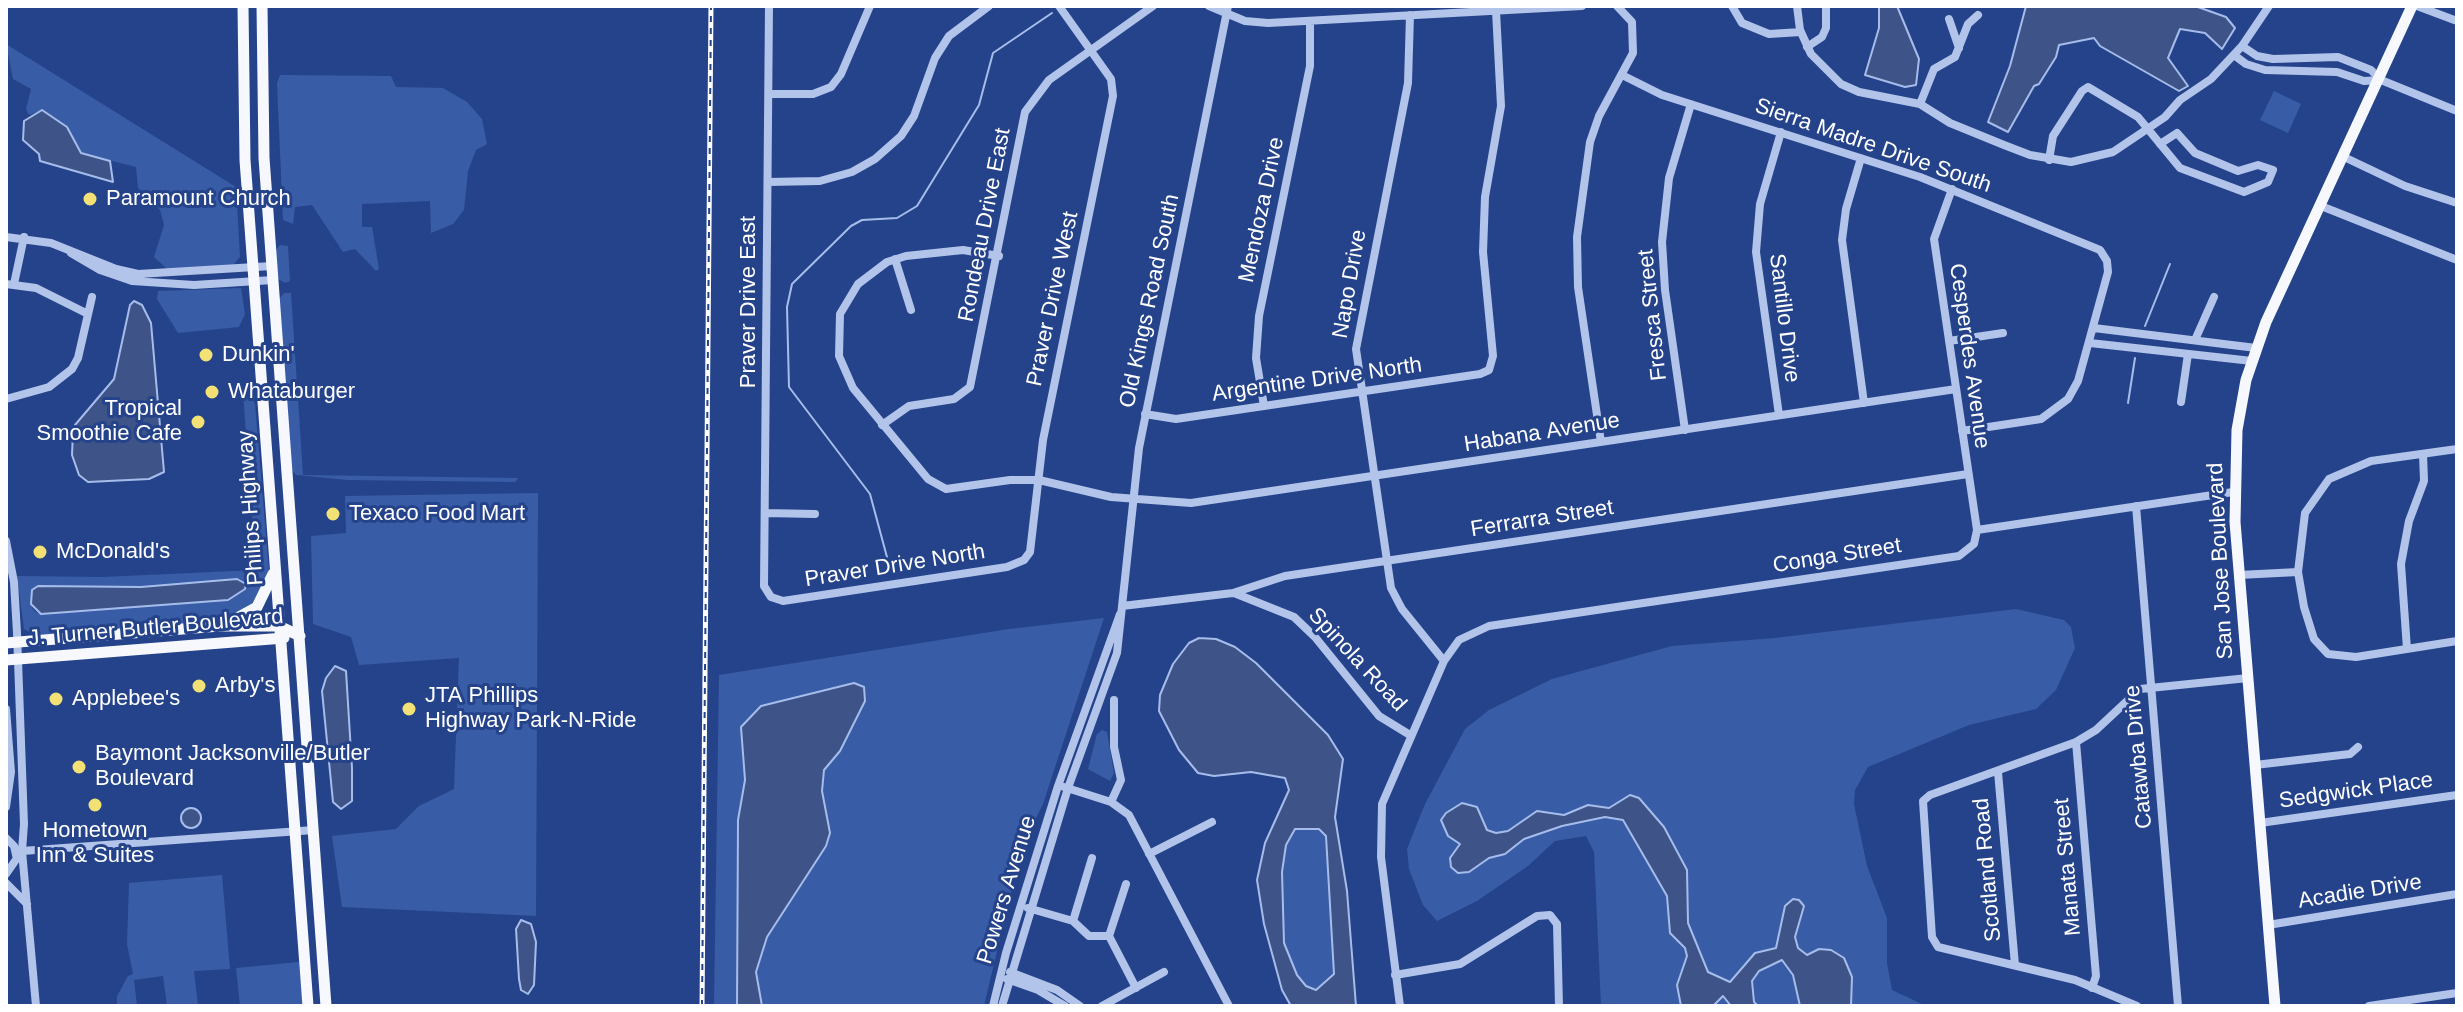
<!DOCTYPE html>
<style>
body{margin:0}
#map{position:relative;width:2463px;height:1012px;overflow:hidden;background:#25438a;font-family:Helvetica,sans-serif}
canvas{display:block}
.frame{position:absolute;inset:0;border:8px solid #fff;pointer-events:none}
</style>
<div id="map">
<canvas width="2463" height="1012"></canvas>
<div class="frame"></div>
</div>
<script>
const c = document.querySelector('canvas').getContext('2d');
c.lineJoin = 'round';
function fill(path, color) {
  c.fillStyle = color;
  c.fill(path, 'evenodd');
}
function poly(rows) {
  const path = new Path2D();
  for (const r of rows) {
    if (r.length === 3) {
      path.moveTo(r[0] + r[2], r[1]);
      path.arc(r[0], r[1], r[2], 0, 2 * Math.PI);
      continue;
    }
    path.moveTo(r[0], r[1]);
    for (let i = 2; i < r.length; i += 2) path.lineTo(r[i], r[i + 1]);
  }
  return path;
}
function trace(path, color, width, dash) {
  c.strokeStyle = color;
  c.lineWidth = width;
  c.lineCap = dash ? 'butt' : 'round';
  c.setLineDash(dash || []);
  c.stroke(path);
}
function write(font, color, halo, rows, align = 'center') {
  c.font = font + ' Helvetica,sans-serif';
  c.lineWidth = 6;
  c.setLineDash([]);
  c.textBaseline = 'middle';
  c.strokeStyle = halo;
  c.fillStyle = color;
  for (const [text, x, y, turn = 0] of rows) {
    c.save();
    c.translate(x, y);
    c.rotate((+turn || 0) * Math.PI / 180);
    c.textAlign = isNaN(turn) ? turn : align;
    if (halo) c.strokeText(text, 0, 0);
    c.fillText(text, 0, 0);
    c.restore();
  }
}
fill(poly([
 [6,44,236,187,240,257,233,265,167,269,154,257,164,225,160,210,138,188,136,167,81,153,67,127,42,110,29,115,26,109,31,89,13,79],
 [280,75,391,76,396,87,443,88,467,102,482,119,487,144,476,150,468,171,464,210,453,224,431,233,430,201,362,204,362,227,372,227,379,269,376,271,355,249,343,252,312,205,295,207,293,224,283,220,277,83],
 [2274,91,2301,104,2288,133,2260,120],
 [280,245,288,246,290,281,285,283,278,279,275,251],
 [241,288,245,314,239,327,178,333,157,299,158,291],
 [284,293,291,293,303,475,518,478,515,482,348,480,296,475,291,469,279,299],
 [243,392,250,394,255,404,269,571,257,603,223,621,34,635,24,629,17,576,103,577,256,570],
 [38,586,141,587,245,589,228,600,37,613,32,608],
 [538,493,536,916,342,907,332,836,396,829,419,806,454,789,459,658,359,665,351,637,313,624,311,536,346,533,345,496],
 [2016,609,2064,620,2071,627,2075,648,2056,690,2036,709,1969,725,1868,767,1855,790,1854,804,1867,866,1887,918,1887,963,1892,990,1926,1006,1601,1006,1594,852,1586,836,1555,841,1528,866,1477,901,1437,921,1423,905,1409,869,1407,849,1425,804,1465,729,1489,710,1552,679,1672,646,1775,638],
 [1104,618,1043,804,1022,846,984,1006,714,1006,719,675,1009,629],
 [1102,730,1107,732,1114,773,1110,781,1088,769,1097,734],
 [1295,829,1319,829,1326,835,1334,975,1316,990,1306,986,1297,975,1284,943,1282,872,1286,845],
 [222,875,230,969,194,971,198,1006,167,1006,163,976,134,980,137,1006,117,1006,117,996,128,976,133,974,127,944,129,883],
 [299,962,303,1006,240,1006,236,968]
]), '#395ca7');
const water = poly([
 [1879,6,1897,6,1919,59,1916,85,1905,87,1865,75,1879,28,1879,6],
 [2026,6,2195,6,2226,17,2235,28,2222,49,2205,33,2180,29,2168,58,2188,86,2179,91,2100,46,2094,38,2059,45,2056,57,2039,84,2034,86,2008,132,1988,122,2010,66,2026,6],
 [42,110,67,127,81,153,110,161,113,182,40,161,39,154,23,140,24,121,42,110],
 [134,301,142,305,151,323,164,472,149,479,88,482,79,475,72,455,73,432,75,425,114,379,130,305,134,301],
 [237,579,246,584,245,589,228,600,41,614,31,604,32,590,38,586,141,587,237,579],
 [1199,638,1216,639,1235,647,1256,663,1328,735,1343,759,1335,817,1347,891,1356,1006,1291,1006,1282,990,1264,924,1257,880,1265,843,1289,790,1285,778,1251,772,1214,776,1198,773,1179,750,1159,711,1160,695,1173,664,1189,643,1199,638],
 [1295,829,1319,829,1326,836,1334,974,1316,990,1306,986,1297,975,1284,943,1282,872,1286,845,1295,829],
 [335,666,346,671,352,768,352,801,341,809,333,802,322,691,326,678,335,666],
 [854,683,864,687,865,701,840,751,824,770,822,791,830,833,826,846,767,937,756,972,762,1006,737,1006,738,820,745,780,741,727,761,706,854,683],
 [1630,795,1639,798,1664,827,1687,870,1688,923,1708,972,1730,982,1755,953,1776,948,1785,906,1793,899,1799,900,1804,906,1795,937,1798,948,1807,955,1819,949,1831,950,1844,958,1852,977,1851,1006,1800,1006,1793,975,1782,960,1759,971,1752,981,1754,1002,1758,1006,1731,1006,1723,996,1713,1006,1681,1006,1677,985,1687,956,1685,948,1670,933,1667,896,1623,820,1605,817,1562,826,1524,839,1505,854,1489,858,1469,872,1458,873,1451,867,1450,858,1460,844,1448,836,1441,820,1446,813,1462,803,1477,807,1487,830,1496,833,1508,831,1537,811,1564,815,1588,805,1609,808,1630,795],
 [191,818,10],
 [521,920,531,924,536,942,534,985,528,994,521,990,519,979,516,929,521,920]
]);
fill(water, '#3e5488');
trace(water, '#a6bdeb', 2);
trace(poly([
 [2145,326,2170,264],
 [2128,403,2135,358],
 [891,572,870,494,789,387,787,307,792,284,851,226,862,220,897,218,917,206,979,105,993,53,1052,13]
]), '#a6bdeb', 2);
trace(poly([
 [769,6,764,586,771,597,783,601,1007,567,1024,560,1030,552,1043,440,1113,96,1111,79,1059,6],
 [1209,6,1245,21,1268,23,1582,6],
 [1732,6,1742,23,1769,34,1801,32],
 [1797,6,1800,30,1811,54,1841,84,1859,92,1920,104,1950,123,2004,145,2030,155,2071,162,2113,152,2165,117,2180,100,2211,79,2242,46,2269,6],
 [2417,6,2457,21],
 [1410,15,1408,83,1356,349,1391,588,1402,609,1444,661],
 [1949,19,1959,48],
 [2242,46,2257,56,2273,59,2338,57,2371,70,2381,80,2457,111],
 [1807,47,1822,37,1826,28,1826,6],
 [2234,55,2246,64,2265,70,2337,72,2364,81,2380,80],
 [1622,75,1662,95,1920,177,2100,250,2107,261,2108,272,2078,381,2068,399,2041,419,1962,431],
 [769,94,813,94,831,87,841,74,870,6],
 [1920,104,1934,69,1955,57,1968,24,1978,15],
 [2344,157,2405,186,2457,203],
 [1861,158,1846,209,1842,240,1864,403],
 [2049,160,2053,136,2082,91,2088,87,2138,117,2180,168,2244,192,2268,182,2273,170,2258,165,2238,171,2195,153,2177,133,2160,144],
 [768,182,820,181,852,172,875,159,901,136,914,116,935,58,949,36,989,6],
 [2321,206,2457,260],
 [6,237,51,243,116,269,138,274,272,266],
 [71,253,100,270,132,281,194,285,273,280],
 [999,256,963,250,906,256,887,262,858,284,840,314,839,356,853,388,928,479,946,489,1010,480,1039,480,1111,497,1191,503,1956,389],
 [895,259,911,310],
 [6,284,36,288,88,314],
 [14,284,24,237],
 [2094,328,2256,348],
 [2195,340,2214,297],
 [1949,341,2003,333],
 [2090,343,2252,361],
 [6,399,49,387,72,369,78,358,92,297],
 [2181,402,2188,354],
 [1264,406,1256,358,1259,316,1310,66,1310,21],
 [1145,414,1176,419,1480,374,1489,370,1493,356,1483,252,1485,197,1501,106,1496,11],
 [1779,415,1756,252,1760,204,1781,132],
 [882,425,909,406,954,399,970,387,1025,112,1049,80,1153,6],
 [1685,430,1665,290,1662,242,1669,178,1691,104],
 [1601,442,1578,287,1577,237,1590,142,1599,116,1633,53,1632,22,1617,6],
 [2457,449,2371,461,2329,479,2305,513,2298,572,2304,607,2314,639,2328,654,2356,657,2457,641],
 [2136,506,2178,1006],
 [765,513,815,514],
 [1977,530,2233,492],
 [6,541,14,582,17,633,24,824,22,851,6,874],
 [2239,575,2298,572],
 [1234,593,1294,617,1315,637,1379,716,1410,735],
 [1122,606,1233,593,1285,576,1968,474],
 [2407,649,2401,564,2409,521,2424,481,2423,454],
 [6,709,11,772,6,807],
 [2076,742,2096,976,2092,988],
 [2255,765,2350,754,2358,747],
 [1998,772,2015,965],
 [1064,787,1111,802,1129,815,1229,1006],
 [1111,802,1121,780,1114,747,1114,700],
 [2260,823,2457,795],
 [6,838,14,846,17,859],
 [1149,854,1212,822],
 [6,883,27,904],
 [1028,908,1073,921,1089,936,1109,936,1136,988],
 [1073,921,1092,858],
 [2268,925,2457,894],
 [1109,936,1126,884],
 [1010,972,1057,990,1080,1006],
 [1395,975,1460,964,1537,916,1550,915,1557,924,1559,1006],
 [1007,979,1038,990,1065,1006],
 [36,1006,22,851,314,830],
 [993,1006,1006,953,1058,786,1120,614],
 [1002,1006,1068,788,1117,653,1139,448,1228,6],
 [1102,1006,1164,972],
 [1400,1006,1381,857,1382,804,1444,661,1459,640,1489,626,1959,556,1974,544,1977,530,1934,239,1952,189],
 [2137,1006,2075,980,1938,947,1932,937,1923,801,1930,795,2076,742,2096,730,2140,689,2248,678],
 [2369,1006,2457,993]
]), '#b2c4ea', 8);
trace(poly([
 [243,6,245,160,308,1006],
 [262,6,264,158,326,1006],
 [228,623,257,607,273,574],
 [6,643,220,626,279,626,300,636],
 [6,660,284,638],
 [2275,1006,2235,522,2237,430,2246,380,2266,322,2412,6]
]), '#f6f8fe', 11);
const rail = poly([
 [702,1006,711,6]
]);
trace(rail, '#fff', 5);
trace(rail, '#25438a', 2, [6]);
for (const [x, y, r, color] of [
 [90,199,8,"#f4e176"],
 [206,355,8,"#f4e176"],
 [212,392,8,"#f4e176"],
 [198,422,8,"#f4e176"],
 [333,514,8,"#f4e176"],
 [40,552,8,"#f4e176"],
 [199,686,8,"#f4e176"],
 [56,699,8,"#f4e176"],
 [409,709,8,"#f4e176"],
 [79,767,8,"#f4e176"],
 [95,805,8,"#f4e176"]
]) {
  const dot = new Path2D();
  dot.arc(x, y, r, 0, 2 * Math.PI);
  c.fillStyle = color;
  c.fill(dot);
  trace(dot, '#25438a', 3);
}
write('22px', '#fff', '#25438a', [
 ["Sierra Madre Drive South",1873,146,19],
 ["Mendoza Drive",1262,210,-78],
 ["Rondeau Drive East",985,225,-79],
 ["Napo Drive",1350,284,-80],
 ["Praver Drive West",1053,299,-78],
 ["Old Kings Road South",1150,301,-78],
 ["Praver Drive East",749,302,-90],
 ["Fresca Street",1653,315,-96],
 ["Santillo Drive",1784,318,83],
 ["Cesperdes Avenue",1969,356,82],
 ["Argentine Drive North",1317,380,-8],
 ["Habana Avenue",1542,433,-9],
 ["Philips Highway",251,508,-94],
 ["Ferrarra Street",1542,519,-9],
 ["Conga Street",1837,556,-9],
 ["San Jose Boulevard",2221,561,-93],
 ["Praver Drive North",895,566,-9],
 ["J. Turner Butler Boulevard",156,628,-5],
 ["Spinola Road",1357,660,47],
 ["Catawba Drive",2139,757,-95],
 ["Sedgwick Place",2356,791,-8],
 ["Manata Street",2068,867,-95],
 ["Scotland Road",1988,870,-95],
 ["Powers Avenue",1007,890,-73],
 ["Acadie Drive",2360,892,-9]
]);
write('22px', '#fff', '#25438a', [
 ["Paramount Church",106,199],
 ["Dunkin'",222,355],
 ["Whataburger",228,392],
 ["Tropical",182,409,"right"],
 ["Smoothie Cafe",182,434,"right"],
 ["Texaco Food Mart",349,514],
 ["McDonald's",56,552],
 ["Arby's",215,686],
 ["JTA Phillips",425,696],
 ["Highway Park-N-Ride",425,721],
 ["Applebee's",72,699],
 ["Baymont Jacksonville/Butler",95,754],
 ["Boulevard",95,779],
 ["Hometown",95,831,"center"],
 ["Inn & Suites",95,856,"center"]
], 'left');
</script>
